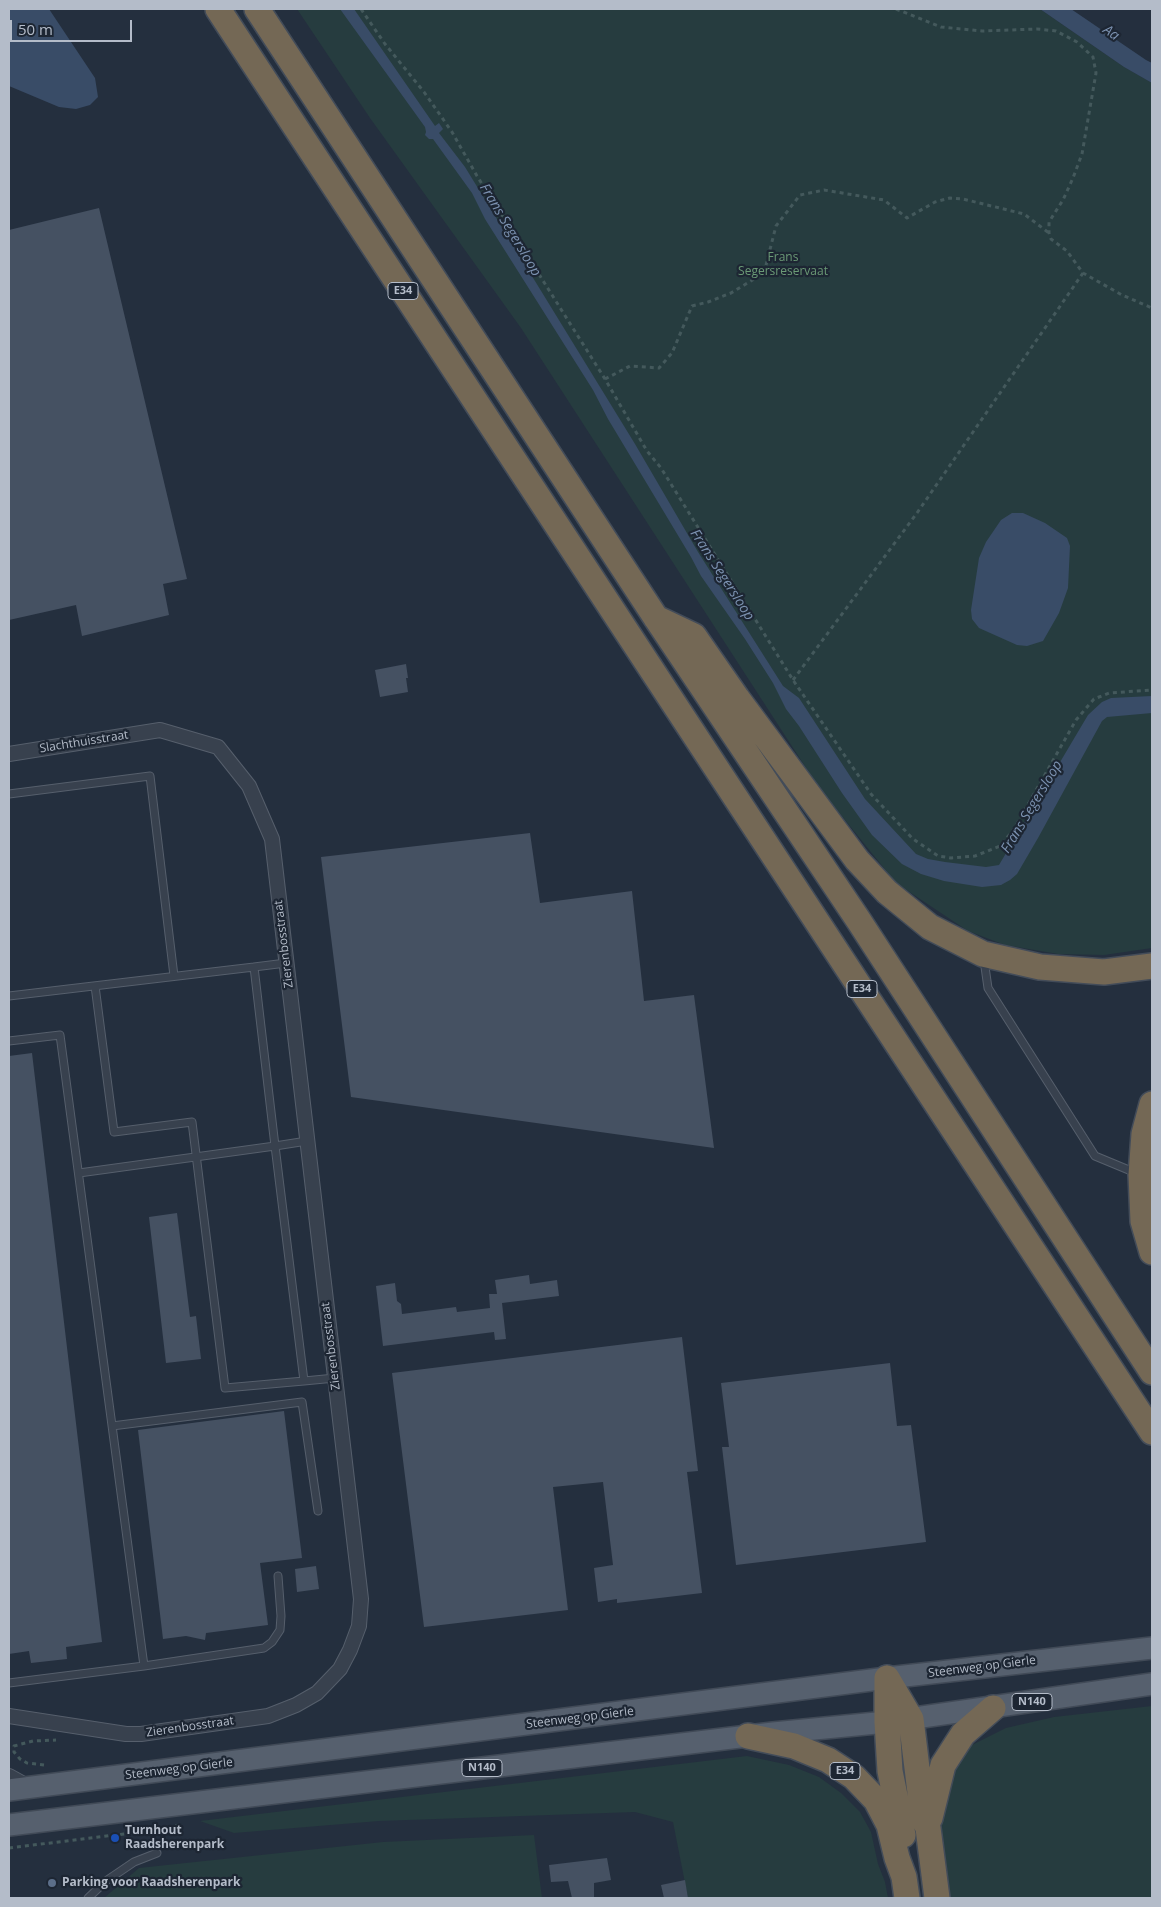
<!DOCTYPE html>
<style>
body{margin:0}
#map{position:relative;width:1161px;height:1907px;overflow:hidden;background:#242f3e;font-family:"Open Sans",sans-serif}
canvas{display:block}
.frame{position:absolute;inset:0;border:10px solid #b4bcc9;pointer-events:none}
.scale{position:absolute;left:10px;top:20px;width:122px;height:22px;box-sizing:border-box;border:2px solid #b4bcc9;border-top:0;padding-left:6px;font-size:15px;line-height:18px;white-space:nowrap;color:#b4bcc9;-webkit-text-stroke:4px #1d2633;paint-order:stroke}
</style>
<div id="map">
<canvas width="1161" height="1907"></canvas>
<div class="frame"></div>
<div class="scale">50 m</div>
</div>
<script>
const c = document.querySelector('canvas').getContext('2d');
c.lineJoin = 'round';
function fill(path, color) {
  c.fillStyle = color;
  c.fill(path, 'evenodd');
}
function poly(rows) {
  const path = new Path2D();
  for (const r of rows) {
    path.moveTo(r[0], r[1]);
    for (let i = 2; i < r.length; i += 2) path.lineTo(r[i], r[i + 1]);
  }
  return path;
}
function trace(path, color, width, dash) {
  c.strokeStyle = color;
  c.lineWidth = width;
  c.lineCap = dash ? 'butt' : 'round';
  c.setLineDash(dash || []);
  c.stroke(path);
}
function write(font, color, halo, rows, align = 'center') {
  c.font = font + ' "Open Sans",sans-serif';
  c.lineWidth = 4.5;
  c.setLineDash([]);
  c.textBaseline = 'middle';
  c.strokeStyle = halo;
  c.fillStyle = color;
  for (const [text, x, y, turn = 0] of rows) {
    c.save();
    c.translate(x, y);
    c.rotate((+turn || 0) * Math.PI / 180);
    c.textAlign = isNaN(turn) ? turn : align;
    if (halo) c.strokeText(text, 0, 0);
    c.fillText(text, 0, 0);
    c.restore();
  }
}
fill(poly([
 [297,9,1040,9,1124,67,1152,83,1152,948,1104,955,1058,954,1005,945,968,931,896,883,819,788,521,328,370,118],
 [1152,1706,1152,1898,948,1898,936,1839,940,1794,964,1749,1006,1728,1054,1717],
 [747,1756,789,1765,819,1777,841,1793,860,1812,871,1832,878,1864,885,1882,888,1898,688,1898,673,1822,635,1812,379,1821,234,1833,200,1821],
 [534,1835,542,1898,104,1898,139,1868,383,1842]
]), '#263c3f');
fill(poly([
 [9,9,49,9,95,78,98,97,90,105,76,109,59,107,9,86],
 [340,9,354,9,435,126,439,123,443,129,439,133,465,167,635,444,698,552,783,686,799,698,865,799,916,854,928,859,945,862,986,867,999,865,1088,715,1102,702,1111,698,1152,696,1152,713,1107,717,1102,721,1038,838,1017,874,1010,880,1001,885,982,887,944,881,921,874,902,864,872,835,842,793,799,726,786,709,773,683,745,639,701,576,691,557,608,419,593,390,485,219,472,193,433,139,429,139,425,135,426,132,425,127],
 [1040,9,1071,9,1146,60,1152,63,1152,83,1124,67],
 [1012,513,1023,513,1045,523,1067,538,1070,546,1068,588,1059,613,1043,641,1027,646,1017,645,979,628,972,619,971,610,979,558,986,542,1001,520]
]), '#394c67');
fill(poly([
 [99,208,187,579,163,584,169,615,82,636,76,605,9,620,9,230],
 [406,664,408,678,406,678,408,692,380,697,375,670],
 [530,833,540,903,632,891,644,1001,694,995,714,1148,351,1097,321,857],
 [32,1053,102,1642,66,1647,67,1659,31,1663,29,1651,9,1654,9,1056],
 [177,1213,190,1317,196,1316,201,1359,166,1363,149,1217],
 [529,1275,530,1284,557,1280,559,1296,502,1303,506,1339,495,1340,494,1332,383,1346,376,1286,395,1283,397,1301,401,1304,402,1314,456,1307,457,1312,490,1308,489,1294,497,1294,495,1280],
 [682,1337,698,1471,687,1472,702,1593,617,1603,617,1599,598,1602,594,1568,613,1565,603,1482,553,1487,568,1610,424,1627,392,1373],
 [890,1363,897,1426,911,1425,926,1542,736,1565,722,1447,729,1447,721,1383],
 [284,1411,302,1558,260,1563,268,1625,206,1633,205,1640,186,1636,163,1639,138,1430],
 [316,1566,319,1589,297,1592,295,1569],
 [607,1858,611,1880,594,1883,594,1898,572,1898,568,1881,551,1882,549,1865],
 [685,1880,688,1898,664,1898,661,1885]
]), '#455162');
const service = poly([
 [9,794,150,776,174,976],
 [984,960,988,988,1095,1156,1136,1173],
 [254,967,286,963],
 [95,986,114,1132,192,1122,225,1388,304,1381,275,1146,307,1141],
 [9,996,254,967,275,1146,79,1173],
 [9,1041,60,1035,144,1666,9,1683],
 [304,1381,335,1378],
 [112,1426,302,1402,318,1511],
 [144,1666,264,1648,272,1642,280,1630,281,1616,278,1576],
 [88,1898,106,1881,134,1862,157,1853]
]);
const minor = poly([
 [9,754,160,730,218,747,249,786,272,839,361,1599,359,1626,350,1650,340,1669,317,1693,296,1705,268,1716,141,1734,126,1734,9,1716],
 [9,1776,29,1787]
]);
const primary = poly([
 [9,1790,887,1678,1152,1648],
 [9,1825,773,1733,887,1722,1152,1684]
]);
const motorway = poly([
 [218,9,1152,1432],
 [257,9,656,618,859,921,1152,1372],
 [656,618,694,636,737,698,857,860,887,892,930,927,983,954,1040,967,1104,972,1152,966],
 [1152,1104,1144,1134,1141,1175,1143,1221,1152,1252],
 [887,1678,911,1719,923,1817,928,1828,937,1898],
 [887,1678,887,1722,890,1771,903,1835],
 [748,1736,794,1746,828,1760,854,1777,876,1800,889,1825,897,1858,904,1877,907,1898],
 [930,1818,943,1765,963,1734,993,1708]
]);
trace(service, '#565f6c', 9);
trace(minor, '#565f6c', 16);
trace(primary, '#414a57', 24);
trace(motorway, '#434c59', 28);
trace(poly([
 [361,9,385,44,424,92,452,132,477,176,605,379,647,451,661,468,793,680,871,794,913,839,938,856,951,858,975,856,1000,846,1014,829,1076,720,1094,699,1109,693,1152,690],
 [896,9,941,27,982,31,1037,29,1056,31,1077,42,1093,57,1096,73,1082,154,1073,178,1063,200,1049,222,1049,233,1051,239,1067,251,1083,273,1122,295,1152,308],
 [605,379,630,366,659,368,672,353,692,306,708,302,731,293,764,273,776,226,800,195,824,190,884,200,907,218,935,202,950,198,963,199,1024,214,1049,233],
 [793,680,917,513,1083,273],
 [44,1765,27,1763,20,1759,14,1752,14,1746,33,1741,56,1740],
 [9,1848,156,1830,179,1825]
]), '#44595c', 3, [4, 4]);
trace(service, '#38414e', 7);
trace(minor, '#38414e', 14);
trace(primary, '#56606e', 21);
trace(motorway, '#746855', 25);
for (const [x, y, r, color] of [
 [115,1838,5,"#1a4fb4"],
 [52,1883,5,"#5c6f8a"]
]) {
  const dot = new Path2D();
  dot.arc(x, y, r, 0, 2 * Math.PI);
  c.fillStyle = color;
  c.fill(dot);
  trace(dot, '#1d2633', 2);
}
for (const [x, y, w] of [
 [403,291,30],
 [862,989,30],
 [1032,1702,40],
 [482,1768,40],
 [845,1771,30]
]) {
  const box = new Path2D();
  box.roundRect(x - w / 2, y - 8.5, w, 17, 4);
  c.fillStyle = '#1d2633';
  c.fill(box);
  trace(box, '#b4bcc9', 1);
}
write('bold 11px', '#b4bcc9', null, [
 ["E34",403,291],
 ["E34",862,989],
 ["N140",1032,1702],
 ["N140",482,1768],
 ["E34",845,1771]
]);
write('12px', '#6b9a76', '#1d2633', [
 ["Frans",783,258],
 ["Segersreservaat",783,272]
]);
write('12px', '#b4bcc9', '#1d2633', [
 ["Slachthuisstraat",84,742,-9],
 ["Zierenbosstraat",284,944,-97],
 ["Zierenbosstraat",331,1346,-97],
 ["Steenweg op Gierle",982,1667,-7],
 ["Steenweg op Gierle",580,1718,-7],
 ["Zierenbosstraat",190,1727,-8],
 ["Steenweg op Gierle",179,1769,-7]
]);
write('bold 12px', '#b4bcc9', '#1d2633', [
 ["Turnhout",125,1831],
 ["Raadsherenpark",125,1845],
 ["Parking voor Raadsherenpark",62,1883]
], 'left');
write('italic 14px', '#7c92b1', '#1d2633', [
 ["Aa",1111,33,35],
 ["Frans Segersloop",510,230,59],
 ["Frans Segersloop",722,575,57],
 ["Frans Segersloop",1032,807,-59]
]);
</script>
